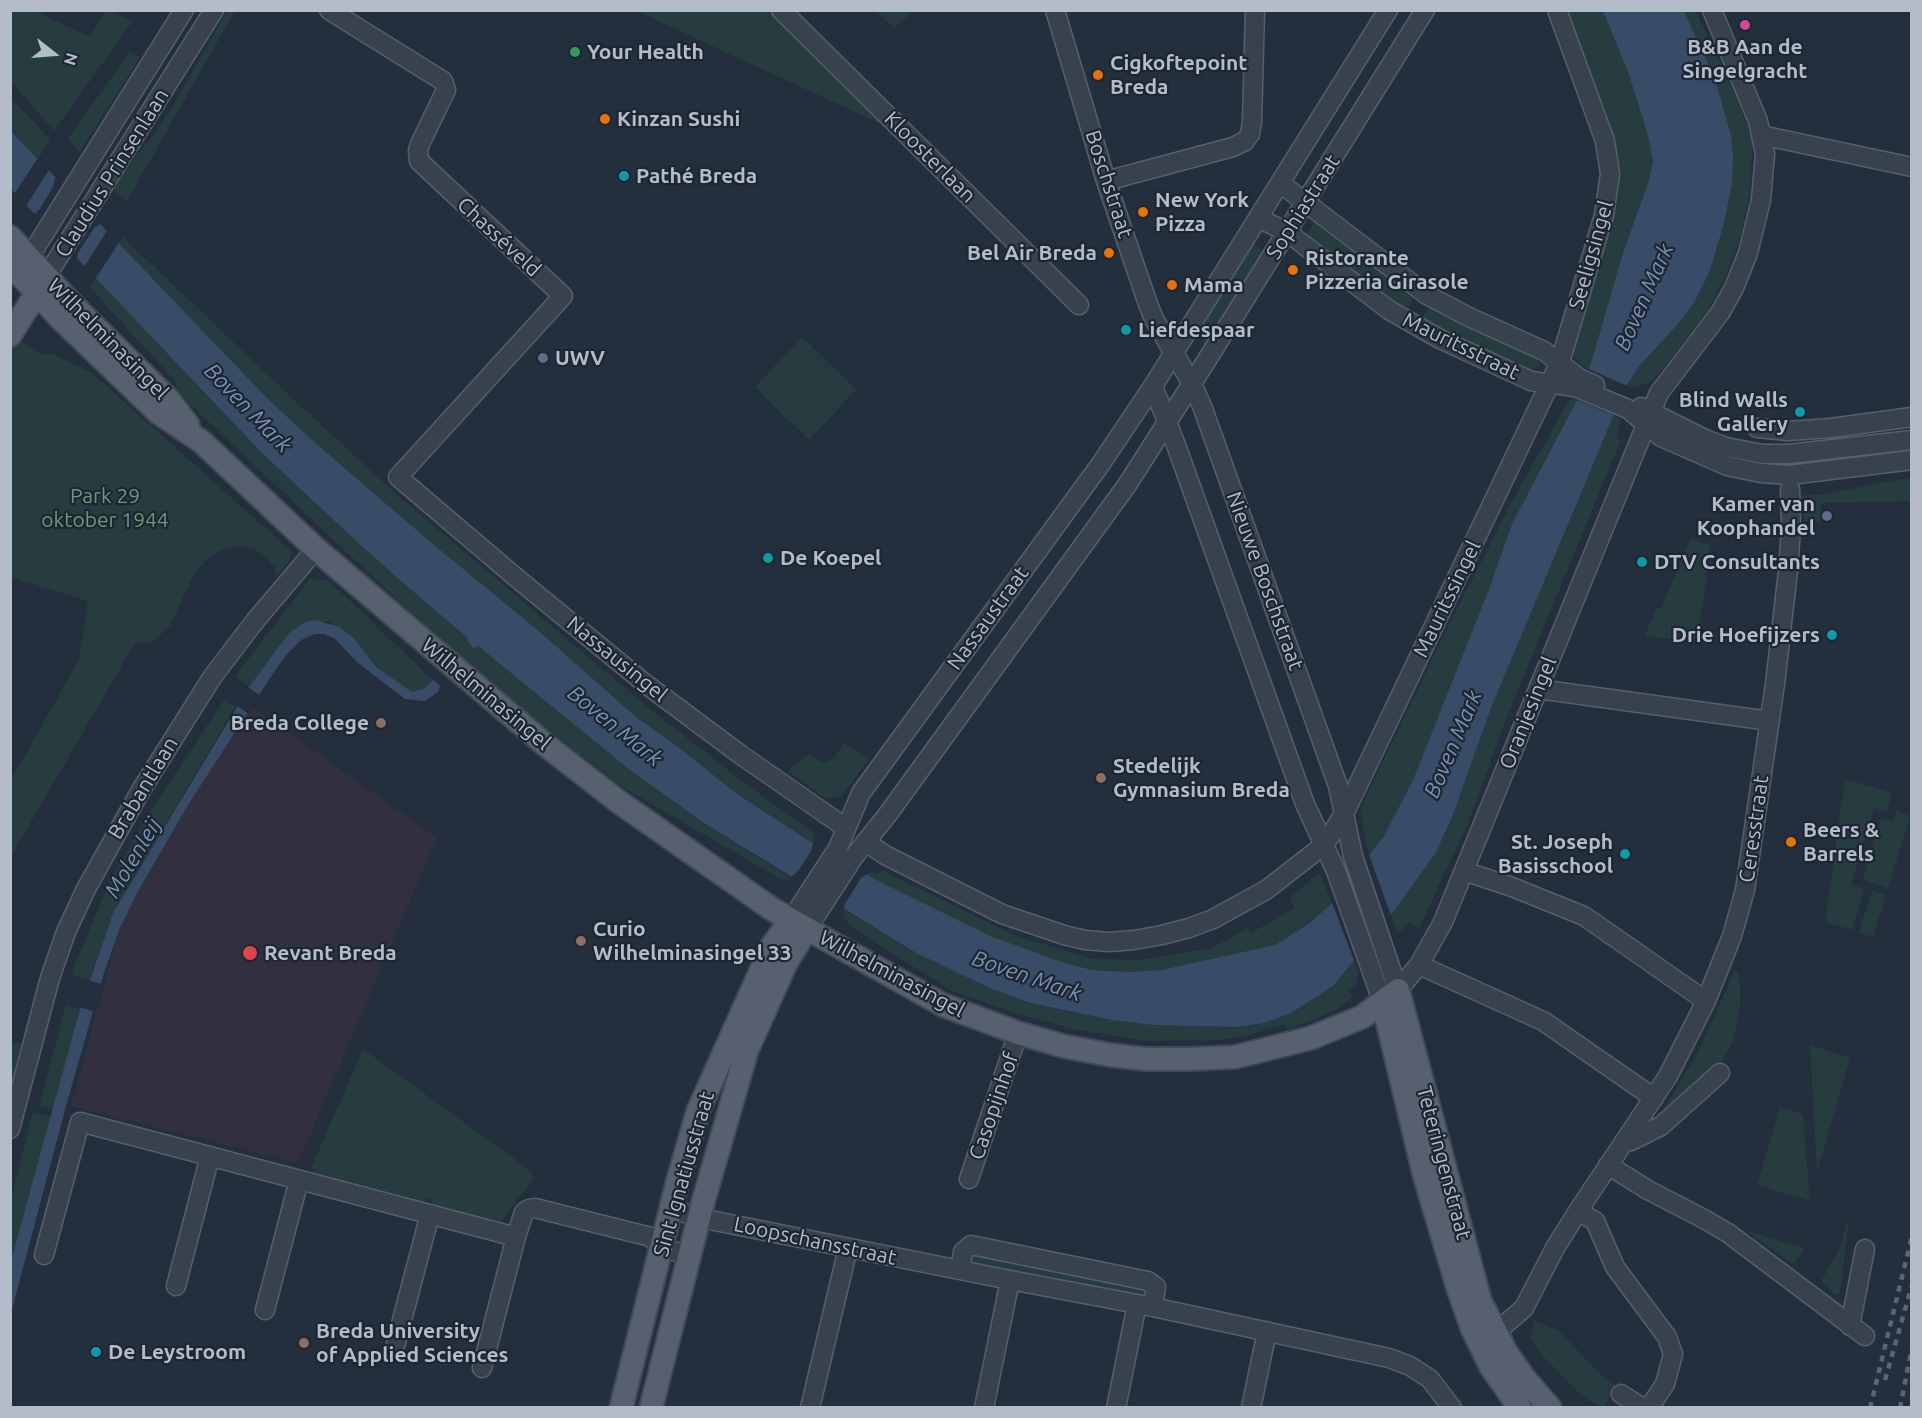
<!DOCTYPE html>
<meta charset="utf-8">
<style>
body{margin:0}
#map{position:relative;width:1922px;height:1418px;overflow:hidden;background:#242f3e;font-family:Ubuntu,sans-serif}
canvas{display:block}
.frame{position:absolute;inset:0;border:12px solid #b4bcc9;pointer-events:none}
.north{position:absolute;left:24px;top:24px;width:60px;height:60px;-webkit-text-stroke:4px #1d2633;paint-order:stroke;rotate:107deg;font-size:16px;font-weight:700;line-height:24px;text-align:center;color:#b4bcc9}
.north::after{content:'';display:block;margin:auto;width:21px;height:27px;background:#b4bcc9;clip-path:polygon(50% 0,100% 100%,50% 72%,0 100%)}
</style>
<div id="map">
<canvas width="1922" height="1418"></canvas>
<div class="frame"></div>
<div class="north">N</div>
</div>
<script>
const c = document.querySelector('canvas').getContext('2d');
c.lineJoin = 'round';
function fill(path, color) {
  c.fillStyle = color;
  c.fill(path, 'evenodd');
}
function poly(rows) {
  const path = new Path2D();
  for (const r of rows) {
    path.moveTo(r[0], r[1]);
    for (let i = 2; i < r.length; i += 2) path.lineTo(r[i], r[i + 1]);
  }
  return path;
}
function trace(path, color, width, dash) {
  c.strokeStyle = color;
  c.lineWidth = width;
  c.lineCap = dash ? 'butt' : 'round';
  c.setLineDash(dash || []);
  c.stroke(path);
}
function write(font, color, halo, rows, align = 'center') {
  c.font = font + ' Ubuntu,sans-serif';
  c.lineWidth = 4.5;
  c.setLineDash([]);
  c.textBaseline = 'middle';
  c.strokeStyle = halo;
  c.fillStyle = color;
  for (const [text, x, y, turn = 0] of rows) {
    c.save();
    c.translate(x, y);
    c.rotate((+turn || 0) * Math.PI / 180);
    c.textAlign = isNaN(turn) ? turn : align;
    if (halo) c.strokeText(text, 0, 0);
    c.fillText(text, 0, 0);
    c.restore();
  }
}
fill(poly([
 [251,706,437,838,298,1163,71,1106,119,930,137,893,188,805]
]), '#32303f');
fill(poly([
 [10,11,35,11,90,37,106,11,113,11,132,22,54,131,11,81],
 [227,11,235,11,127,201,125,201,112,187,151,138,175,102],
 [637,11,772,11,888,127,740,59],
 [875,11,914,11,894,28],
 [1563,11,1603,11,1628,72,1648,135,1653,162,1648,183,1622,256,1589,370,1571,355,1616,188],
 [1684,11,1696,11,1739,103,1752,139,1751,188,1739,242,1726,276,1707,312,1664,367,1649,383,1632,387,1626,386,1640,365,1694,303,1709,273,1723,227,1731,135,1715,79],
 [130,51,140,58,79,152,68,139],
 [10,98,50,139,38,159,11,130],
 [1316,218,1413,293,1414,298,1410,305,1402,307,1396,304,1307,236],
 [123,237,291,397,395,493,645,705,746,784,811,831,814,836,814,844,737,794,682,750,636,717,540,632,428,540,311,439,267,398,118,244],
 [1249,241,1269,254,1207,354,1196,326],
 [96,278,263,454,409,588,468,638,467,641,474,647,477,646,515,675,630,770,707,825,791,878,785,880,779,878,622,787,498,691,395,598,173,388,177,383,90,288],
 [1433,307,1535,355,1540,364,1538,367,1526,370,1478,349,1422,319,1426,311],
 [10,331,23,343,42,355,51,353,92,373,291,551,289,562,276,576,275,564,272,566,268,558,253,548,237,546,224,549,212,555,202,565,193,576,170,626,152,642,146,644,136,641,11,856,11,780,79,660,88,601,11,577],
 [802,337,856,390,809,440,755,387],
 [1574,399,1577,400,1512,524,1489,589,1413,780,1384,836,1370,855,1366,845,1360,809,1439,645,1511,503,1558,420,1569,400],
 [1614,415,1621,421,1616,438,1621,440,1508,714,1468,823,1419,928,1409,923,1398,933,1391,915,1411,885,1453,815,1491,708],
 [1911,478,1911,501,1821,503,1821,522,1804,521,1800,496,1833,493,1877,483],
 [1691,538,1711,546,1697,642,1645,636,1656,608,1661,609],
 [310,579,328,580,433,680,423,689,412,692,375,666,355,639,340,627,327,621,289,633,249,687,235,676],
 [224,700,235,707,113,913,89,980,72,975,75,964,110,881,149,813],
 [844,743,869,759,842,796,828,798,821,795,789,772,794,764,809,754,822,762,827,762,835,756],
 [1845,779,1892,793,1887,812,1874,808,1851,884,1864,889,1852,930,1825,922],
 [1896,811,1910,816,1888,888,1863,880,1881,819,1893,822],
 [882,870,1016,936,1093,959,1141,960,1212,948,1248,928,1251,933,1295,908,1289,898,1320,873,1332,903,1310,923,1275,945,1161,970,1129,972,1092,970,1062,962,990,936,865,874,872,872,878,874],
 [1872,891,1886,895,1873,937,1859,933],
 [843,909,918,954,992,989,1030,1003,1066,1011,1153,1025,1236,1027,1291,1013,1333,986,1354,960,1358,975,1356,984,1349,992,1353,997,1336,1010,1290,1029,1288,1029,1284,1024,1248,1035,1219,1040,1148,1041,1078,1030,1018,1014,950,990,853,928,844,918],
 [1735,970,1739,975,1740,985,1740,1005,1734,1038,1728,1052,1717,1069,1656,1122,1699,1051],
 [66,1005,80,1009,53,1109,39,1106],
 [11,1041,21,1043,11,1085,10,1041],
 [1810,1045,1850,1058,1817,1172],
 [363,1049,531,1171,533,1173,532,1180,499,1225,430,1208,433,1200,427,1198,424,1206,316,1177,313,1174,312,1166],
 [1780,1107,1803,1114,1810,1201,1757,1185],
 [33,1112,51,1117,11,1261,11,1199],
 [1849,1217,1840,1293,1836,1295,1821,1281,1838,1252],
 [1746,1231,1805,1248,1794,1264],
 [970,1253,1148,1286,1148,1299,969,1261],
 [1534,1320,1559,1331,1595,1369,1616,1387,1604,1407,1601,1407,1578,1392,1542,1355,1531,1338]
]), '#263c3f');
fill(poly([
 [1603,11,1684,11,1715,79,1731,135,1733,157,1732,184,1723,227,1709,273,1694,303,1676,326,1640,365,1626,386,1491,708,1453,815,1435,854,1391,915,1333,986,1291,1013,1264,1023,1236,1027,1153,1025,1113,1020,1030,1003,992,989,918,954,707,825,630,770,478,646,474,648,467,641,468,638,409,588,353,538,263,454,11,189,10,130,267,398,311,439,428,540,540,632,636,717,682,750,737,794,814,844,865,874,990,936,1062,962,1092,970,1129,972,1161,970,1275,945,1310,923,1332,903,1384,836,1413,780,1489,589,1512,524,1577,400,1589,370,1622,256,1648,183,1653,162,1648,135,1628,72],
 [315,620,340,627,355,639,375,666,412,692,423,689,433,680,440,686,438,692,425,701,405,699,357,662,334,638,324,634,315,634,301,640,286,655,270,678,188,805,137,893,119,930,103,976,66,1106,11,1313,11,1261,80,1009,113,913,249,687,289,633,305,622]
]), '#394c67');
fill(poly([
 [39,156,50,168,25,208,13,196],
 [56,174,102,223,94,228,78,253,76,262,32,216,39,210,53,187],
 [108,229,120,241,94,281,83,269],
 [1587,368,1629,387,1616,416,1574,399],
 [246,686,261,696,249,714,234,704],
 [814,841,868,873,861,878,845,904,843,912,788,880,798,871,811,851],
 [1368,852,1392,918,1355,963,1331,900],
 [86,980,103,984,96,1012,78,1007]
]), '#242f3e');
const minor = poly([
 [329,10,443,81,446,90,420,144,418,151,419,161,563,296,398,477,519,580,647,685,741,755,846,828],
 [781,10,1079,305],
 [1055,10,1106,181,1148,304,1154,319,1192,384,1202,406,1338,786,1353,856,1398,990],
 [1761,135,1912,167],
 [1106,181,1233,147,1245,141,1250,134,1252,122,1255,10],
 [1280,183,1427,295,1469,317,1544,351,1579,378,1595,385],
 [1258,218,1287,232,1389,310,1440,339,1531,381,1575,387,1628,409,1661,437,1727,466,1761,473,1790,475,1912,460],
 [29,258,184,10],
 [46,277,214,10],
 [1153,386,1176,445,1305,804,1336,871,1383,1003],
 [1641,407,1705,439,1726,447,1763,454,1789,454,1912,440],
 [1757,428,1788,431,1831,428,1912,417],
 [1538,689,1770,721],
 [866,842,885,855,1002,914,1064,935,1085,940,1109,942,1134,940,1162,935,1189,928,1213,919,1266,890,1324,845,1344,814,1560,362,1604,215,1610,174,1605,141,1557,10],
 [1464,871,1512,887,1584,916,1706,1001],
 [791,920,838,848,861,793,1100,465,1153,386,1388,10],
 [807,929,853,858,888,814,1127,485,1205,363,1425,10],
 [1419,965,1543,1021,1654,1098],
 [1398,990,1419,965,1443,922,1659,393,1720,313,1734,288,1748,253,1761,200,1765,154,1758,121,1712,10],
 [10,1129,50,978,66,932,86,889,141,790,213,676,255,621,316,549],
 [1624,1142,1631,1141,1661,1126,1720,1073],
 [1608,1165,1648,1190,1704,1219,1728,1233,1865,1336],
 [969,1179,1018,1033],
 [671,1209,710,1220,1010,1280,1153,1307,1389,1358,1410,1366,1430,1379,1452,1408],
 [1578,1211,1595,1221,1615,1267,1667,1337,1673,1354,1665,1384,1649,1408],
 [44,1255,80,1122,516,1237,524,1212,529,1209,535,1208,651,1237,661,1248,689,1255],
 [960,1270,963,1252,971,1245,1148,1281,1156,1287,1153,1307],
 [176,1286,210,1156],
 [265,1310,299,1180],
 [1850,1326,1865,1249],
 [1495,1333,1524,1308,1555,1248,1578,1211,1668,1076,1706,1001,1732,936,1745,890,1775,684,1788,571,1791,528,1790,489],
 [396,1343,430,1214],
 [482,1368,516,1237],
 [1621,1394,1643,1408],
 [810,1408,848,1248],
 [984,1408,1010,1280],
 [1116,1408,1137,1304],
 [1251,1408,1267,1331]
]);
const major = poly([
 [10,237,70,302,169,400,188,425],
 [10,264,60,318,159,413,202,442,316,549,547,746,619,802,772,909,943,1005,1018,1033,1063,1046,1110,1055,1146,1059,1191,1059,1235,1057,1311,1038,1362,1017,1398,990,1480,1301,1506,1352,1524,1378,1550,1408],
 [10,335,45,280],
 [1383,1003,1424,1174,1458,1288,1472,1328,1491,1367,1520,1408],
 [621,1408,678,1180,698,1111,772,946,791,920],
 [651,1408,702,1206,747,1050,786,963,807,929]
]);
trace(minor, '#565f6c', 21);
trace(major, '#414a57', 26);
trace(minor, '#38414e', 18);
trace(major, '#56606e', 22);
trace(poly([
 [1885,1380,1912,1285],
 [1870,1408,1912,1236],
 [1900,1408,1912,1347]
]), '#5a6575', 4.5, [6, 6]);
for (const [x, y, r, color] of [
 [1745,25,6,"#d1479c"],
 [575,52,6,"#2e9e5b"],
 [1098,75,6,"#e8710a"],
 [605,119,6,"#e8710a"],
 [624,176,6,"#0f9aa8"],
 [1143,212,6,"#e8710a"],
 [1109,253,6,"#e8710a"],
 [1293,270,6,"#e8710a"],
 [1172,285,6,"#e8710a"],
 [1126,330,6,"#0f9aa8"],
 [543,358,6,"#5c6f8a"],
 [1800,412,6,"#0f9aa8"],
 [1827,516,6,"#5c6f8a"],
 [768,558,6,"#0f9aa8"],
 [1642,562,6,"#0f9aa8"],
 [1832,635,6,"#0f9aa8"],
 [381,723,6,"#8d6e63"],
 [1101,778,6,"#8d6e63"],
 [1791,842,6,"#e8710a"],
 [1625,854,6,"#0f9aa8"],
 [581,941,6,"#8d6e63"],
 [250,953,8,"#e0444e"],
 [304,1343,6,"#8d6e63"],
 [96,1352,6,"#0f9aa8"]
]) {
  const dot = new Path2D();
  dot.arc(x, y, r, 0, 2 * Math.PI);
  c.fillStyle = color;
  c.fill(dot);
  trace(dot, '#1d2633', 2);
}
write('bold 21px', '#b4bcc9', '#1d2633', [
 ["B&B Aan de",1745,47,"center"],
 ["Singelgracht",1745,71,"center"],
 ["Your Health",587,52],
 ["Cigkoftepoint",1110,63],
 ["Breda",1110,87],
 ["Kinzan Sushi",617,119],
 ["Pathé Breda",636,176],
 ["New York",1155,200],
 ["Pizza",1155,224],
 ["Bel Air Breda",1097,253,"right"],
 ["Ristorante",1305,258],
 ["Pizzeria Girasole",1305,282],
 ["Mama",1184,285],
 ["Liefdespaar",1138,330],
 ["UWV",555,358],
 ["Blind Walls",1788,400,"right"],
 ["Gallery",1788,424,"right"],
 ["Kamer van",1815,504,"right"],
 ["Koophandel",1815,528,"right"],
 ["De Koepel",780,558],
 ["DTV Consultants",1654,562],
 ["Drie Hoefijzers",1820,635,"right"],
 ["Breda College",369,723,"right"],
 ["Stedelijk",1113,766],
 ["Gymnasium Breda",1113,790],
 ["Beers &",1803,830],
 ["Barrels",1803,854],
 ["St. Joseph",1613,842,"right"],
 ["Basisschool",1613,866,"right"],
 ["Curio",593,929],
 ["Wilhelminasingel 33",593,953],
 ["Revant Breda",264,953],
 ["Breda University",316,1331],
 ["of Applied Sciences",316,1355],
 ["De Leystroom",108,1352]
], 'left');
write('21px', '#b4bcc9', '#1d2633', [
 ["Kloosterlaan",930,157,45],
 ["Claudius Prinsenlaan",112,173,-58],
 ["Boschstraat",1109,184,72],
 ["Sophiastraat",1303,207,-58],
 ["Chasséveld",499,237,43],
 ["Seeligsingel",1591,255,-74],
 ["Wilhelminasingel",108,339,45],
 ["Mauritsstraat",1461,346,26],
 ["Nieuwe Boschstraat",1265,581,70],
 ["Mauritssingel",1447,599,-64],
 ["Nassaustraat",988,618,-54],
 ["Nassausingel",617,659,39],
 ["Wilhelminasingel",486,694,40],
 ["Oranjesingel",1528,713,-68],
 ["Brabantlaan",143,788,-59],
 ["Ceresstraat",1754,829,-82],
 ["Wilhelminasingel",892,974,28],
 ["Casopijnhof",994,1106,-71],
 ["Teteringenstraat",1444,1163,75],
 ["Sint Ignatiusstraat",684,1174,-74],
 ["Loopschansstraat",815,1241,12]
]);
write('21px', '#6b9a76', '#1d2633', [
 ["Park 29",105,496],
 ["oktober 1944",105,520]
]);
write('italic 22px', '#7c92b1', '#1d2633', [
 ["Boven Mark",1644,297,-66],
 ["Boven Mark",248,408,46],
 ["Boven Mark",615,726,39],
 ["Boven Mark",1453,744,-67],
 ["Molenleij",133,858,-59],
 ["Boven Mark",1027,976,19]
]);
</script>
